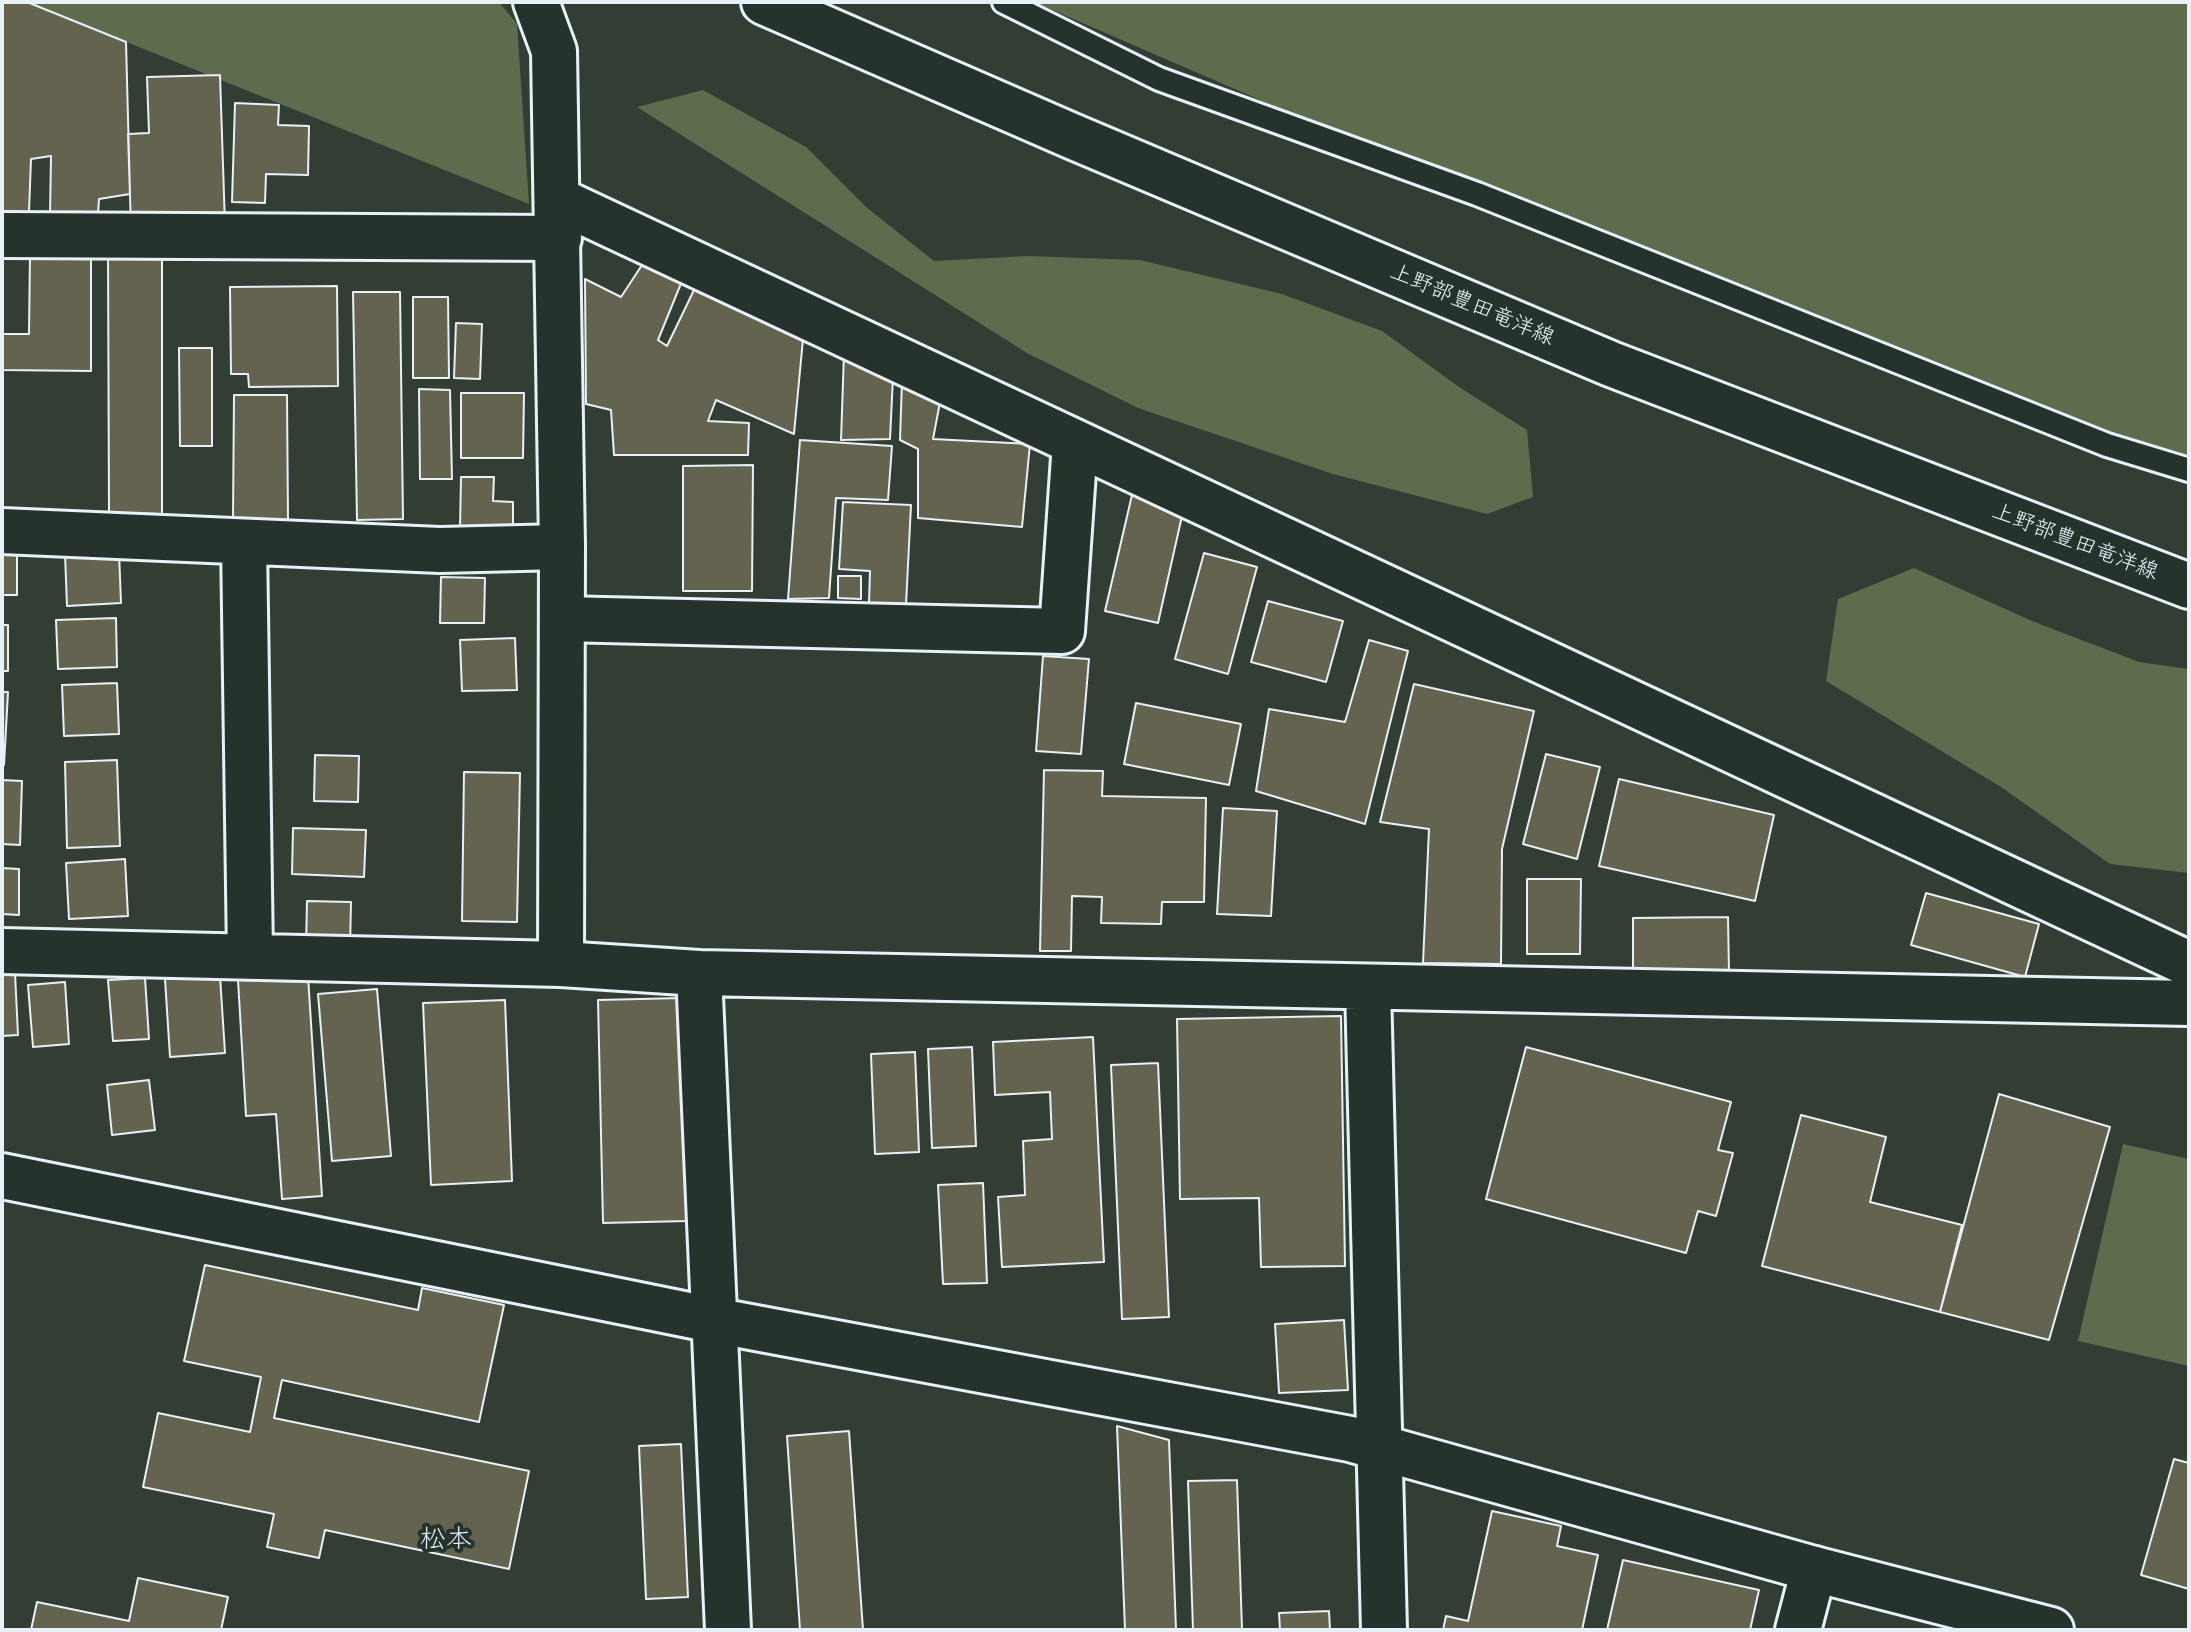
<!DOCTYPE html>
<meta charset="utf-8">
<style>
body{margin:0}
#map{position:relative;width:2191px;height:1632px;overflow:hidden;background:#323d34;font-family:"Playpen Sans",sans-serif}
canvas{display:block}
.frame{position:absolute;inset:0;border:4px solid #e8f1f8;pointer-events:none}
</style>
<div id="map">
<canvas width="2191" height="1632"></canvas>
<div class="frame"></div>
</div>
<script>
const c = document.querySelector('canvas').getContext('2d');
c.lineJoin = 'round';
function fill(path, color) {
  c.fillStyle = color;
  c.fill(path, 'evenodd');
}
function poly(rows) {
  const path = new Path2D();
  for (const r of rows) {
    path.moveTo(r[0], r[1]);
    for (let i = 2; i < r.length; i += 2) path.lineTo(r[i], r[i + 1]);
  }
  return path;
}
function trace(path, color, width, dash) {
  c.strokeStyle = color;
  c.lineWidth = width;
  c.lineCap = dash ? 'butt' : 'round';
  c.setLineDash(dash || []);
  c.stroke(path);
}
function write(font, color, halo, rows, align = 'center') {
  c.font = font + ' "Playpen Sans","Klee One",sans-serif';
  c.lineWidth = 8;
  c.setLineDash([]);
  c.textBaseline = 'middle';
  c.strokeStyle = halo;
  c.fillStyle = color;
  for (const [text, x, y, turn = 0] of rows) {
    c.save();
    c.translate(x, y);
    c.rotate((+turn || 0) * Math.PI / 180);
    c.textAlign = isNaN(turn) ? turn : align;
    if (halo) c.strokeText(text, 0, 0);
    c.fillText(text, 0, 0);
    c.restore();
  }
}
fill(poly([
 [27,2,499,2,517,24,529,204],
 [1034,2,2189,2,2189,472,1477,194],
 [703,90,806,147,866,207,934,261,1027,256,1140,260,1282,294,1382,331,1459,387,1527,430,1533,497,1487,514,1333,474,1138,408,1027,353,637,107],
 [1914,568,2032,621,2139,662,2189,669,2189,873,2110,864,2001,787,1826,681,1838,599],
 [2123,1144,2189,1159,2189,1366,2078,1341]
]), '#5e6c4e');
const building = poly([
 [2,2,27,2,126,42,130,194,99,199,98,214,50,215,51,156,31,159,29,212,2,214,2,2],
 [220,75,225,225,131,227,128,134,149,133,147,77,220,75],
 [235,103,279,105,278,125,309,126,308,175,266,174,265,203,232,202,235,103],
 [108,251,162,251,162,514,109,513,108,251],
 [30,253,91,254,91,371,2,370,2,334,29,334,30,253],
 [644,262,682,281,658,340,667,346,694,290,803,339,794,434,716,400,708,421,749,423,748,455,614,455,611,410,586,404,585,279,621,297,644,262],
 [337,286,338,386,249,387,248,374,231,374,230,287,337,286],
 [353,292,400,292,403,519,357,520,353,292],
 [413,297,448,297,449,378,413,378,413,297],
 [456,323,482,324,480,379,454,378,456,323],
 [179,348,212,348,212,446,180,446,179,348],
 [844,353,893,377,890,439,841,440,844,353],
 [902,380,941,397,933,439,1030,444,1022,527,918,518,918,449,900,440,902,380],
 [419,389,450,390,452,479,420,479,419,389],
 [461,393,524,393,523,458,461,458,461,393],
 [234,395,287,395,288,520,233,518,234,395],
 [800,440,892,446,888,500,836,498,829,598,788,599,800,440],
 [753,465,752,591,683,591,683,466,753,465],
 [461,477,494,477,493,501,513,502,513,529,460,528,461,477],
 [1132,495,1184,507,1158,623,1105,611,1132,495],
 [843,502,911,505,906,605,869,603,870,571,839,569,843,502],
 [2,549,17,549,17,595,2,595,2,549],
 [119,552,121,603,67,606,65,554,119,552],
 [1204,553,1257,567,1228,674,1175,659,1204,553],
 [838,576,861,576,861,599,838,598,838,576],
 [441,577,485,578,484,623,440,623,441,577],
 [1268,601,1343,621,1326,682,1251,662,1268,601],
 [116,618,117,667,58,669,56,620,116,618],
 [2,625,8,625,8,671,2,671,2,625],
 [515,638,517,690,462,691,460,640,515,638],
 [1369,640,1408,651,1365,824,1256,791,1269,709,1345,722,1369,640],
 [1043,656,1089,659,1081,754,1036,751,1043,656],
 [117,683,119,734,64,736,62,685,117,683],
 [1414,684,1534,711,1502,849,1501,964,1423,963,1429,829,1380,822,1414,684],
 [2,692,8,692,4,765,2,765,2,692],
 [1136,703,1241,724,1229,785,1124,764,1136,703],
 [1546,754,1600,767,1577,859,1523,844,1546,754],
 [315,755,359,756,358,802,314,801,315,755],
 [117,760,120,846,67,848,65,762,117,760],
 [1044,770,1103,771,1102,796,1206,798,1204,902,1162,902,1161,924,1101,923,1102,897,1072,896,1071,951,1040,951,1044,770],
 [464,772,520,773,517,922,462,921,464,772],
 [1619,779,1774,815,1755,901,1599,866,1619,779],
 [2,780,22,781,20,845,2,844,2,780],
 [1223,808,1277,811,1271,916,1217,914,1223,808],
 [293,828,366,830,364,877,292,874,293,828],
 [125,859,128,916,69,919,66,863,125,859],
 [2,868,19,869,19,915,2,914,2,868],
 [1527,879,1581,879,1580,954,1527,954,1527,879],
 [1926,893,2039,924,2025,977,1911,945,1926,893],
 [307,901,351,902,350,948,306,947,307,901],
 [1728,917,1729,972,1633,973,1633,918,1728,917],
 [15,973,18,1035,2,1036,2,974,15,973],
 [220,976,225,1053,170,1057,165,979,220,976],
 [308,976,322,1196,282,1199,276,1114,246,1116,238,980,308,976],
 [145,978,149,1039,113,1041,108,980,145,978],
 [65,982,69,1044,33,1047,28,985,65,982],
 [377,989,391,1156,332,1161,318,994,377,989],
 [682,998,687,1221,603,1223,598,1000,682,998],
 [505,1000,512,1181,431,1185,423,1003,505,1000],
 [1341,1016,1345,1266,1261,1267,1259,1198,1180,1199,1177,1019,1341,1016],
 [1093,1037,1104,1262,1002,1267,998,1197,1025,1195,1023,1141,1052,1139,1050,1092,995,1095,993,1042,1093,1037],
 [972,1047,976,1146,932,1148,928,1049,972,1047],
 [1526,1047,1731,1102,1718,1150,1733,1153,1716,1216,1698,1211,1686,1253,1486,1199,1526,1047],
 [915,1052,919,1152,875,1154,871,1054,915,1052],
 [1158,1063,1169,1317,1122,1319,1111,1065,1158,1063],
 [149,1080,155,1130,112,1135,107,1085,149,1080],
 [1999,1094,2110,1127,2049,1340,1940,1312,1999,1094],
 [1801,1115,1886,1137,1870,1202,1962,1225,1940,1312,1762,1266,1801,1115],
 [983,1183,987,1283,943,1284,938,1185,983,1183],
 [205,1265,418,1310,422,1288,504,1305,479,1422,282,1380,274,1418,529,1471,509,1569,325,1530,319,1558,267,1547,274,1514,143,1487,158,1413,250,1432,261,1377,184,1361,205,1265],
 [1344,1320,1348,1390,1279,1393,1275,1324,1344,1320],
 [1117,1426,1169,1440,1176,1630,1125,1630,1117,1426],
 [849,1431,863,1630,800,1630,787,1436,849,1431],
 [681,1444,688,1597,646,1599,639,1446,681,1444],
 [2174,1459,2189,1463,2189,1589,2141,1575,2174,1459],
 [1237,1480,1242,1630,1193,1630,1188,1481,1237,1480],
 [1492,1511,1561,1526,1557,1546,1598,1555,1582,1630,1443,1630,1446,1616,1468,1621,1492,1511],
 [1623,1560,1759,1590,1750,1630,1607,1630,1623,1560],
 [138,1578,228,1597,221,1630,31,1630,37,1602,129,1621,138,1578],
 [1329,1611,1330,1630,1280,1630,1279,1613,1329,1611]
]);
fill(building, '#64634f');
trace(building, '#e8f1f8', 2);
const lane = poly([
 [1004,2,1159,79,1477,194,2107,445,2189,470]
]);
const street = poly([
 [558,200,2189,964],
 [2,235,559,238],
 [2,531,440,550,562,547],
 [244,542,250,956],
 [562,619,1062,631,1075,443],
 [2,951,561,964,699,973,728,1630],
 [699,973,2189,1003],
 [1368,987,1384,1630],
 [1798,1630,1814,1569]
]);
const secondary = poly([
 [536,2,554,51,562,547,561,964],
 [764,2,1074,137,1611,364,2189,586],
 [2,1176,713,1320,1350,1439,1814,1569,2051,1630]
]);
trace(lane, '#e8f1f8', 28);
trace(street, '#e8f1f8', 50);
trace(secondary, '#e8f1f8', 50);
trace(lane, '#26332d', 22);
trace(street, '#26332d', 44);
trace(secondary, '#26332d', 44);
write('22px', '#e8f1f8', '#26332d', [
 ["上野部豊田竜洋線",1472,305,23],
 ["上野部豊田竜洋線",2075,542,21]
]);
write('26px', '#e8f1f8', '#26332d', [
 ["松本",446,1540]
]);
</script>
